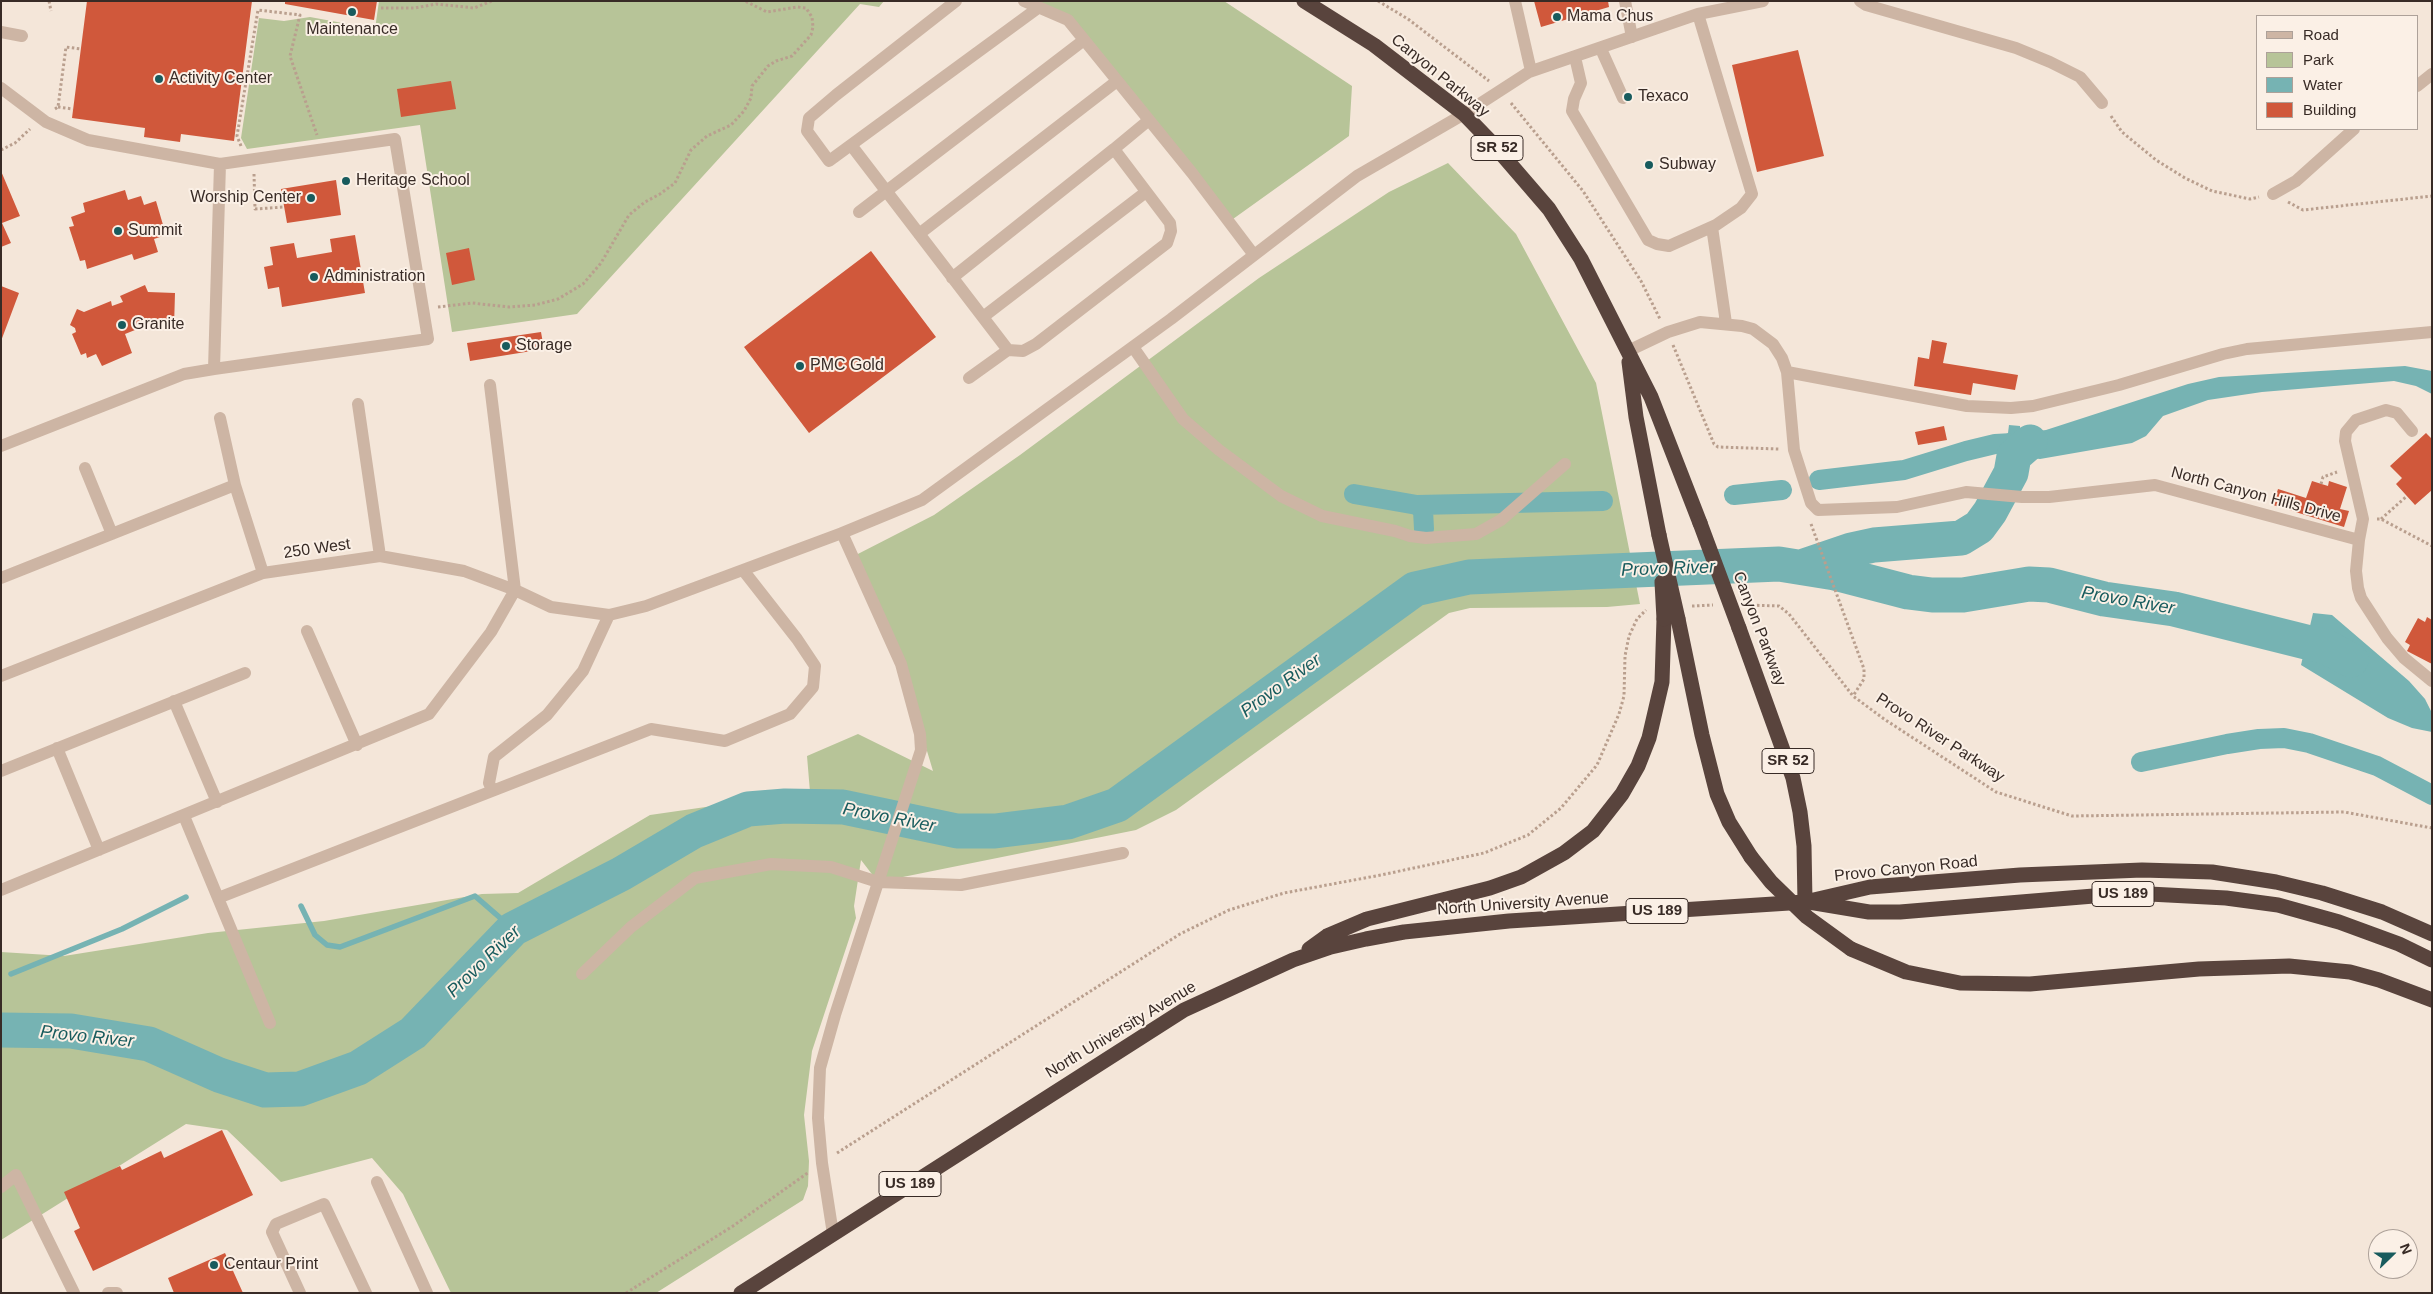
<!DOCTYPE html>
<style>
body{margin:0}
#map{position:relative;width:2433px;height:1294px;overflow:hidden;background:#f4e6d9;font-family:Arial,sans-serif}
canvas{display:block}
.frame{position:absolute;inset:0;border:2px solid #382b26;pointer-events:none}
.legend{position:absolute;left:2256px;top:15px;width:162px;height:115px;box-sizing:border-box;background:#fbf0e6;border:1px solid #ada199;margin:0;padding:6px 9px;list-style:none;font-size:15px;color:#382b26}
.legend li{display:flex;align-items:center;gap:10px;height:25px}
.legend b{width:25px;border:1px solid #ada199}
.north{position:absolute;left:2368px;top:1229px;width:50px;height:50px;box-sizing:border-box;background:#fbf0e6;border:1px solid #ada199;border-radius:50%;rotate:68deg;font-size:14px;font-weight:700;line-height:20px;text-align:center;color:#382b26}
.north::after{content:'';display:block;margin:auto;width:18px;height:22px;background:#185b5d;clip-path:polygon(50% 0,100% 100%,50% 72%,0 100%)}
</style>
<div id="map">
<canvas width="2433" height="1294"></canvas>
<div class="frame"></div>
<ul class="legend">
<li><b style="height:6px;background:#cdb5a4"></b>Road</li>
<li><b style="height:14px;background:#b7c498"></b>Park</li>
<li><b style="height:14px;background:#76b3b3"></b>Water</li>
<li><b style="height:14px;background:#d0583b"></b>Building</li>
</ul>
<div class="north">N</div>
</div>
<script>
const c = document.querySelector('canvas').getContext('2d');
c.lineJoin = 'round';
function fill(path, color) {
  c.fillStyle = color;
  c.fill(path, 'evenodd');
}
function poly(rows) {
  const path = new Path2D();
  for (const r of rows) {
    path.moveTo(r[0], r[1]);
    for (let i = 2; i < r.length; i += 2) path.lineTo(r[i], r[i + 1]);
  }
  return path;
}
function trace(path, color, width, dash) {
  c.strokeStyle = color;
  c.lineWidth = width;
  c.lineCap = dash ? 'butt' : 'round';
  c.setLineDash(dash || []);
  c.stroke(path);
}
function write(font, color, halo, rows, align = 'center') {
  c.font = font + ' Arial,sans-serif';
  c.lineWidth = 4;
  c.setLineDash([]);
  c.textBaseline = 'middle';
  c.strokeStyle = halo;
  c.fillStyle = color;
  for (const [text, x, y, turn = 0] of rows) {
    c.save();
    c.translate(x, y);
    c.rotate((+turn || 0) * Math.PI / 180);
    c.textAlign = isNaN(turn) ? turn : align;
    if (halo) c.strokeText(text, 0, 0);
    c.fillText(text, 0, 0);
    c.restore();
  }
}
fill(poly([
 [379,1,884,1,879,7,860,4,577,314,452,332,420,125,247,149,241,138,259,18,284,21,310,17,375,29],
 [1029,1,1224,1,1352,86,1349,136,1233,219,1069,18],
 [1448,163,1516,234,1596,383,1640,604,1607,607,1470,608,1449,613,1176,810,1136,830,878,882,861,860,854,906,856,918,812,1051,804,1115,809,1161,808,1186,803,1200,656,1293,451,1293,403,1194,372,1158,281,1182,227,1130,186,1124,1,1240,1,952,64,956,208,933,324,921,482,894,518,893,650,815,810,792,807,756,858,734,933,771,901,664,852,557,934,515,1020,455,1259,278,1389,192]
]), '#b7c498');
fill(poly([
 [2405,366,2432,371,2432,394,2416,386,2394,381,2262,392,2208,400,2163,416,2146,436,2132,443,2040,459,1994,453,1992,450,1988,451,1985,441,2003,436,2008,433,2009,425,2020,426,2020,430,2030,432,2046,430,2188,384,2219,377],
 [2313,613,2332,615,2409,681,2425,699,2432,713,2432,732,2412,728,2388,718,2301,665]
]), '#76b3b3');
trace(poly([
 [301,906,315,935,327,945,340,947,475,896,513,929],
 [11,974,122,929,186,897]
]), '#76b3b3', 5.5);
trace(poly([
 [1819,480,1904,470,1966,451,1995,444,2013,443],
 [1354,494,1417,505,1603,501],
 [1734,495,1782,490],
 [1417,505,1423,510,1424,529],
 [2141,762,2227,744,2259,739,2284,738,2309,743,2377,766,2432,795]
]), '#76b3b3', 20);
trace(poly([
 [1801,567,1851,550,1874,545,1961,538,1979,527,1990,512,2011,473,2014,456,2030,442],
 [1,1030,71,1031,149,1044,219,1075,265,1090,300,1089,358,1068,413,1033,513,929,621,874,694,831,748,809,785,806,843,807,957,831,995,831,1068,822,1117,805,1415,589,1469,577,1779,564,1835,573,1908,592,1932,595,1963,595,2029,584,2049,585,2104,599,2174,609,2326,647,2351,660]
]), '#76b3b3', 35);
fill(poly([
 [87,1,252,1,234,141,181,134,180,142,144,137,145,128,72,118],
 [285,1,377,1,374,20,285,4],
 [1534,1,1608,1,1609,7,1541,27],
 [1798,50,1824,156,1757,172,1732,65],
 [451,81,456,109,401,117,397,89],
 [1,171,20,216,2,223,11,243,1,247],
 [336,180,341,215,287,223,281,189],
 [125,190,128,200,141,196,144,205,156,201,166,235,154,239,158,252,134,260,132,254,87,269,85,260,80,261,69,227,74,226,71,217,85,212,83,203],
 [355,235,365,293,282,307,279,287,268,289,264,267,273,265,270,247,294,243,297,258,332,252,330,239],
 [469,248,475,280,452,285,446,253],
 [871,251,936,337,809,433,744,347],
 [145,285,148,292,175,293,174,327,145,326,125,334,132,353,102,366,96,354,87,358,86,353,81,355,72,334,76,332,75,328,70,325,77,309,84,312,111,301,112,306,123,302,120,296],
 [1,286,19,293,1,341],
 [541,332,544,349,470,361,467,343],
 [1932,340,1947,343,1943,363,2018,375,2015,390,1973,383,1971,395,1914,386,1918,357,1929,359],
 [1944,426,1947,440,1918,445,1915,432],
 [2426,433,2432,439,2432,490,2415,505,2396,484,2402,478,2390,466],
 [2312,481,2328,486,2329,481,2347,487,2340,509,2349,511,2344,527,2273,505,2278,489,2306,498],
 [2427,617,2432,620,2432,664,2407,651,2410,645,2405,642,2418,618,2425,622],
 [222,1130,253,1195,93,1271,74,1231,80,1228,64,1192,120,1166,122,1170,161,1151,164,1158],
 [225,1253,243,1293,174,1293,168,1278]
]), '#d0583b');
trace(poly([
 [49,1,51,11],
 [1378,1,1408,19,1489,81],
 [381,8,415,8,436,4,474,8,492,1],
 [1511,103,1583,191,1641,281,1660,319],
 [58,107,73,109],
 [55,109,58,107,66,47,81,49],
 [2111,116,2122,132,2156,160,2185,178,2212,191,2250,199,2259,197],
 [241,146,237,136,258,10,300,15,290,56,317,135],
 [1,150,15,143,30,129],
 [254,174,255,209,284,207],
 [2288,202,2303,210,2432,196],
 [438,307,472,303,509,307,535,305,558,299,583,284,601,263,629,215,645,202,660,194,675,183,691,150,707,136,731,125,744,111,751,98,752,86,768,66,776,61,792,56,811,35,813,27,812,17,806,8,797,7,767,12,745,1],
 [1673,345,1714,444,1718,447,1779,449],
 [2321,484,2323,477,2337,472],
 [2377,519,2381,519,2432,546],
 [2381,519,2407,496],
 [1811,524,1864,669,1864,679,1853,696],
 [1747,605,1779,606,1789,614,1853,696,1884,719,1996,792,2072,816,2344,812,2432,828],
 [1692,606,1713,605],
 [837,1153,1180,934,1229,910,1284,893,1381,875,1484,853,1528,835,1561,808,1597,765,1619,714,1624,696,1625,656,1629,636,1637,619,1646,610],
 [626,1293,733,1226,809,1172]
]), '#b99f8e', 3, [2.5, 2.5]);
trace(poly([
 [956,1,836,95,809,118,807,131,829,161,1038,8],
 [1024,1,1068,20,1192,173,1254,255],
 [1515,1,1531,71],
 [1625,1,1632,37],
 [1860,1,1866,5,2016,48,2050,62,2080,77,2102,103],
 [1,32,22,36],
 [1601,49,1623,98],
 [1575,57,1581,83,1574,99,1572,111,1648,240,1657,244,1669,246,1716,225,1741,208,1752,194,1698,14],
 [2417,86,2432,74],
 [1,88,46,122,88,140,220,164,214,369,184,374,1,446],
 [851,145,1008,350,969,378],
 [2273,194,2296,181,2354,129],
 [859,212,1084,40],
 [1712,227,1726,323],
 [919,234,1117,81],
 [952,278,1114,149],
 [983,317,1146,192],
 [1133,347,1183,419,1219,450,1281,496,1322,516,1395,531,1410,536,1426,538,1476,534,1501,520,1565,464],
 [1008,350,1023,351,1036,344,1167,243,1171,231,1170,223,1114,149,1149,120],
 [1628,351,1668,332,1700,322,1742,326,1753,329,1773,344,1782,358,1787,372,1794,450,1811,503,1818,510,1897,507,1966,492,2022,497,2049,497,2155,485,2359,540,2356,571,2358,588,2361,598,2387,638,2404,658,2432,681],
 [214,369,428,339,395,139,220,164],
 [1787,372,1967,406,2011,408,2033,406,2119,385,2223,354,2247,349,2432,332],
 [358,404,380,556],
 [220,418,235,485,263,573],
 [85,468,112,534],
 [2359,540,2363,519,2345,441,2346,432,2356,420,2386,410,2397,413,2412,431],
 [1,578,235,485],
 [307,631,357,745],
 [1,676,263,573,380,556,464,571,515,590,551,607,609,615,646,606,842,533,922,500,1171,319,1357,176,1464,114,1529,72,1698,14,1763,1],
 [174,701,217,802],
 [57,748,99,850],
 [1,771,245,673],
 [492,790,489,783,494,757,547,715,583,671,609,615],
 [184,816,218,898,651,729,725,741,790,714,813,687,815,666,797,639,743,570],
 [1,890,429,714,491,632,515,590,490,385],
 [218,898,270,1023],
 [582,974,631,927,695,878,771,864,831,867,878,882,961,885,1123,853],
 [377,1182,427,1293],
 [1,1187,16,1175,74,1293],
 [833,1234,822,1163,818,1118,820,1068,835,1015,921,750,920,734,901,664,842,533],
 [108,1293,117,1293],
 [300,1293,272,1232,276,1224,324,1204,366,1293]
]), '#cdb5a4', 12);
trace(poly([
 [1304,1,1374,45,1464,114,1493,144,1549,209,1581,259,1651,397,1700,523],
 [1629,362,1636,417,1659,535],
 [1678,619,1702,735,1717,794,1729,822,1751,857],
 [1739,628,1793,778,1800,812,1804,846,1805,902],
 [1809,902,1869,912,1900,912,2130,893,2226,898,2278,905,2339,922,2399,944,2432,960],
 [1309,949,1327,936,1367,919,1490,888,1521,877,1564,853,1593,831,1622,794,1638,766,1649,738,1662,682,1664,619],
 [1851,949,1906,972,1960,983,2030,984,2199,969,2289,966,2350,972,2379,980,2432,1000],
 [741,1293,1184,1010,1293,960,1331,947,1366,939,1404,932,1509,921,1805,902,1870,887,2020,875,2142,870,2212,872,2276,882,2322,893,2382,912,2432,934]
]), '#59443d', 15);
trace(poly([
 [1700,523,1739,628],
 [1659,535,1678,619],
 [1662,582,1664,619],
 [1751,857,1771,882,1807,917,1851,949]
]), '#59443d', 15);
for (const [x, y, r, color] of [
 [352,12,5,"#185b5d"],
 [1557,17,5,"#185b5d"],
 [159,79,5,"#185b5d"],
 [1628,97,5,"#185b5d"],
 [1649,165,5,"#185b5d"],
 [346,181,5,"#185b5d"],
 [311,198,5,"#185b5d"],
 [118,231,5,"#185b5d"],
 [314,277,5,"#185b5d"],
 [122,325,5,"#185b5d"],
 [506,346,5,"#185b5d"],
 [800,366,5,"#185b5d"],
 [214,1265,5,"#185b5d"]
]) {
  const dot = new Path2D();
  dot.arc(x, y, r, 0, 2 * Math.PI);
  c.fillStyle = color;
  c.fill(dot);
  trace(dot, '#fbf0e6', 2);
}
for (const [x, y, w] of [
 [1497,148,52],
 [1788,761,52],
 [2123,894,62],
 [1657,911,62],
 [910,1184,62]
]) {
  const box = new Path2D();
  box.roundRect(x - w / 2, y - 12.5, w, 25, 4);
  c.fillStyle = '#fbf0e6';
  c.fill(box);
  trace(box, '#382b26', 1);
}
write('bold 15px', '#382b26', null, [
 ["SR 52",1497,148],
 ["SR 52",1788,761],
 ["US 189",2123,894],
 ["US 189",1657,911],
 ["US 189",910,1184]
]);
write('16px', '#382b26', '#fbf0e6', [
 ["Mama Chus",1567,17],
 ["Maintenance",352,30,"center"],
 ["Activity Center",169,79],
 ["Texaco",1638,97],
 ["Subway",1659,165],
 ["Heritage School",356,181],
 ["Worship Center",301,198,"right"],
 ["Summit",128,231],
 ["Administration",324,277],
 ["Granite",132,325],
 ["Storage",516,346],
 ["PMC Gold",810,366],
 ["Centaur Print",224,1265]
], 'left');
write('16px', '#382b26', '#fbf0e6', [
 ["Canyon Parkway",1440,76,39],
 ["North Canyon Hills Drive",2256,495,15],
 ["250 West",317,549,-8],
 ["Canyon Parkway",1759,629,69],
 ["Provo River Parkway",1940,738,33],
 ["Provo Canyon Road",1906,869,-6],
 ["North University Avenue",1523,904,-4],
 ["North University Avenue",1121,1030,-31]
]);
write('italic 18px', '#185b5d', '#fbf0e6', [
 ["Provo River",1668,569,-2],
 ["Provo River",2128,601,10],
 ["Provo River",1281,686,-36],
 ["Provo River",889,818,11],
 ["Provo River",484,962,-44],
 ["Provo River",87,1037,6]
]);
</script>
